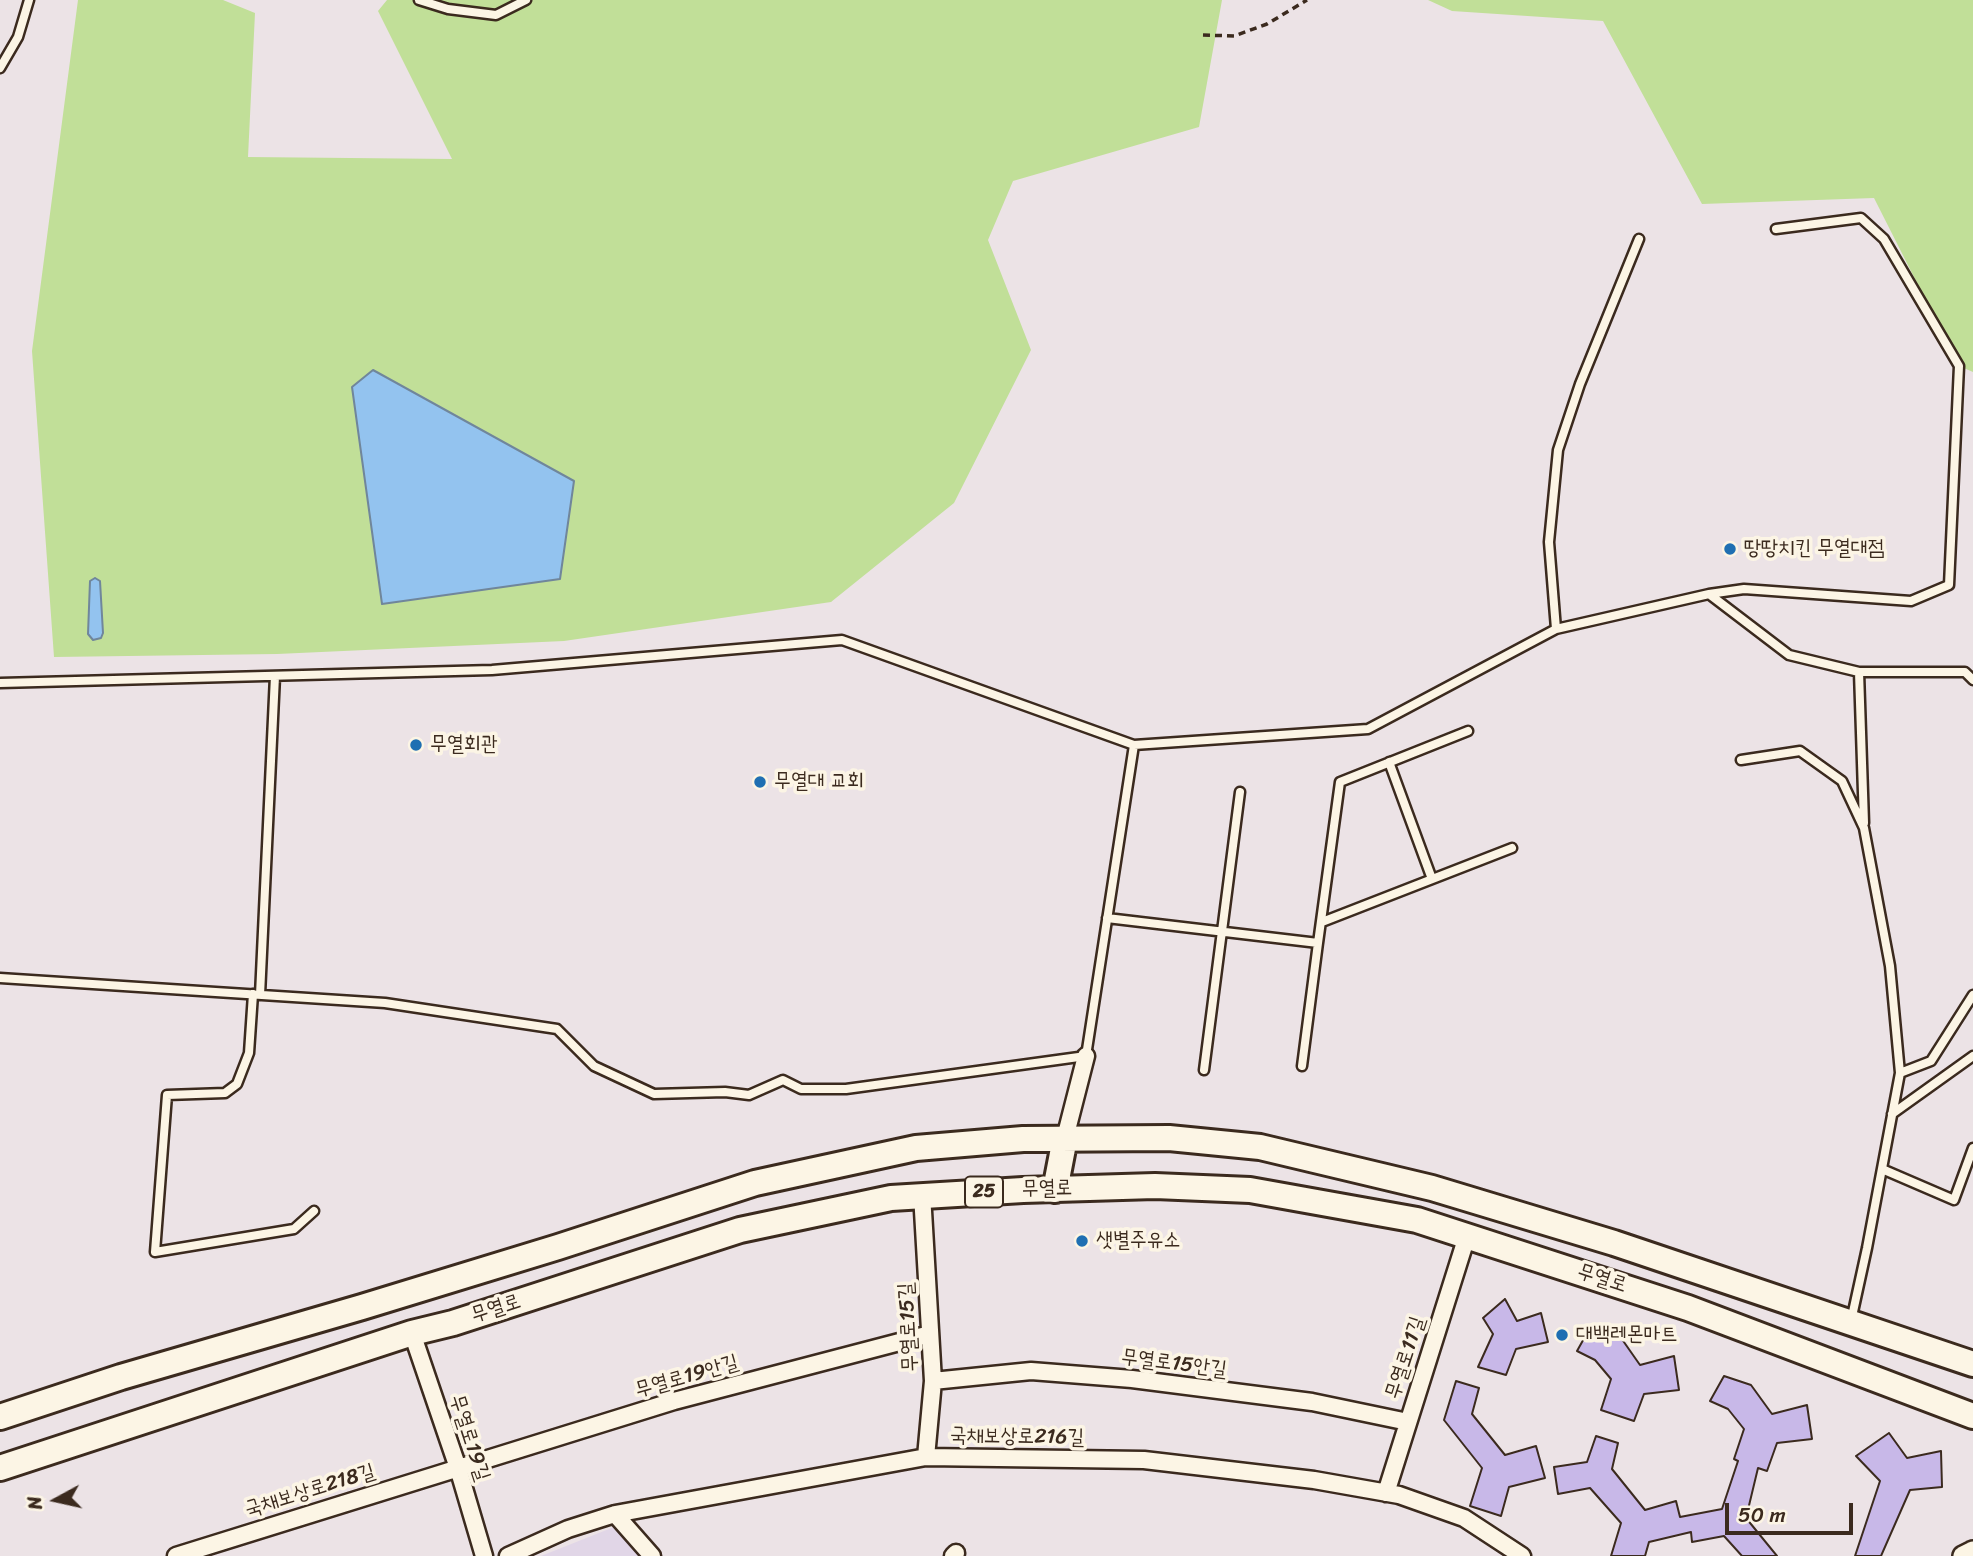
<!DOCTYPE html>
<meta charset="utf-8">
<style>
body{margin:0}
#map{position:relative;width:1973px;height:1556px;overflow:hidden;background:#ece3e6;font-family:Sriracha,sans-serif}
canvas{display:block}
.north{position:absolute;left:21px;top:1465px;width:70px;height:70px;-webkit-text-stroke:5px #fcf5e5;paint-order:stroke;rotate:262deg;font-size:19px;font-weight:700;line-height:28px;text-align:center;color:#3b2a1e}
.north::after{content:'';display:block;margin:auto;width:24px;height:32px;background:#3b2a1e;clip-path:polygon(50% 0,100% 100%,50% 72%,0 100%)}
.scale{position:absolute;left:1725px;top:1503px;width:128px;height:32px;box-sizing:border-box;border:4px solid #3b2a1e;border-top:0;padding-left:9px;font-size:21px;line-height:24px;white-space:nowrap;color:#3b2a1e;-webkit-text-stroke:5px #fcf5e5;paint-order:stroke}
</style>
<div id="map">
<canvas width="1973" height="1556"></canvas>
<div class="north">N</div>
<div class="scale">50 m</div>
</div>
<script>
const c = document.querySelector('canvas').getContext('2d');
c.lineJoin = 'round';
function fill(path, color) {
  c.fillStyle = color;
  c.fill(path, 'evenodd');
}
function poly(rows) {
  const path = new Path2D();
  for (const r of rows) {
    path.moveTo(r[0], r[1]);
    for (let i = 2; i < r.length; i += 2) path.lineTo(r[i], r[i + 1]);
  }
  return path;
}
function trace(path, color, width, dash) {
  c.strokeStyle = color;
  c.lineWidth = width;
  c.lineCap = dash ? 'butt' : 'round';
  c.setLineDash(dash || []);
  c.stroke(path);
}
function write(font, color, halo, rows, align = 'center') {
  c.font = font + ' Sriracha,"Poor Story",sans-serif';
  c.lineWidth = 7;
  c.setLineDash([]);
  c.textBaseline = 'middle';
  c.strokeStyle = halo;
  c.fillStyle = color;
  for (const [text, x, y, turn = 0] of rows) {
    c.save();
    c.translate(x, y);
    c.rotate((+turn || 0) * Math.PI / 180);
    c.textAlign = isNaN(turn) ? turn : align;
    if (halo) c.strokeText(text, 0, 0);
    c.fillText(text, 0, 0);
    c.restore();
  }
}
fill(poly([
 [614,1527,640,1556,541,1556]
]), '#e1d6e7');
fill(poly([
 [78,0,223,0,255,13,248,157,452,159,378,11,387,0,1222,0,1199,127,1013,181,988,240,1031,350,954,503,831,602,564,641,277,654,54,657,32,351],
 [1428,0,1973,0,1973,372,1959,366,1874,198,1702,204,1603,21,1452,11]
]), '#c1df98');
const water = poly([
 [373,370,574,481,560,579,382,604,352,387,373,370],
 [95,578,100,581,103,633,101,638,93,640,88,634,90,581,95,578]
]);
fill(water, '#93c3ef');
trace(water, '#70869b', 2);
const building = poly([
 [1505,1299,1517,1321,1541,1313,1548,1342,1516,1349,1506,1375,1478,1367,1493,1334,1483,1318,1505,1299],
 [1591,1326,1619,1335,1640,1365,1674,1356,1679,1390,1644,1394,1634,1421,1601,1410,1611,1379,1595,1360,1577,1351,1591,1326],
 [1724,1376,1751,1385,1772,1414,1807,1405,1812,1439,1777,1443,1767,1471,1758,1468,1746,1518,1777,1556,1742,1556,1724,1536,1692,1542,1691,1532,1649,1542,1645,1556,1611,1556,1621,1523,1590,1488,1558,1494,1554,1467,1587,1462,1596,1436,1618,1443,1612,1469,1645,1510,1676,1501,1680,1517,1722,1509,1738,1461,1734,1459,1744,1429,1728,1409,1710,1401,1724,1376],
 [1456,1381,1479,1388,1472,1414,1505,1455,1536,1446,1545,1478,1509,1487,1501,1516,1470,1506,1482,1468,1444,1420,1456,1381],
 [1889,1433,1907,1458,1941,1451,1942,1487,1910,1490,1881,1556,1855,1556,1880,1481,1856,1456,1889,1433]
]);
fill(building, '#c8b8e8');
trace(building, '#3b2a1e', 2);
const service = poly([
 [419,0,448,9,496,15,526,0],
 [0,68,18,37,29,0],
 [1709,594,1744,589,1911,601,1949,585,1959,366,1884,239,1861,218,1776,229],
 [1556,629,1549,542,1558,450,1580,384,1639,239],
 [1859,672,1864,823],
 [0,683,492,670,842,640,1134,745,1368,729,1556,629,1709,594,1789,655,1859,672,1965,672,1973,680],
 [1741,760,1800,751,1842,781,1864,828,1890,966,1900,1073],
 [1389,762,1432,879],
 [1107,918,1318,943,1340,782,1468,731],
 [1322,922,1512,848],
 [0,978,385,1003,557,1029,594,1066,654,1094,725,1092,749,1095,783,1080,801,1089,846,1089,1086,1056,1134,745],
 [253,994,249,1053,237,1084,225,1093,167,1095,155,1252,294,1229,314,1211],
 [260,995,275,676],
 [1302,1066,1318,943],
 [1204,1070,1240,792],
 [1892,1114,1973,1056],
 [1882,1169,1954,1200,1973,1148],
 [1851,1321,1867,1248,1900,1073,1931,1061,1973,995]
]);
const minor = poly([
 [1065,1138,1086,1056],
 [922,1194,933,1381,926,1457],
 [412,1333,458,1468,484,1556],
 [933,1381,1031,1371,1132,1379,1312,1402,1408,1422],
 [1386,1493,1467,1236],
 [615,1514,652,1556],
 [176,1556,674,1401,930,1334],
 [508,1556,568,1529,615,1514,926,1457,1144,1460,1314,1480,1399,1495,1464,1518,1522,1556],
 [953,1556,956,1553]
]);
const tertiary = poly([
 [1963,1556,1973,1551]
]);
const primary = poly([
 [1055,1190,1065,1138],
 [0,1417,121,1377,362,1307,558,1247,755,1183,916,1148,1023,1139,1169,1138,1260,1147,1432,1188,1614,1243,1973,1364],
 [0,1468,412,1333,453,1323,740,1230,891,1198,1023,1190,1155,1186,1250,1190,1417,1220,1688,1308,1973,1416]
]);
trace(service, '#3b2a1e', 13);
trace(minor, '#3b2a1e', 21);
trace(tertiary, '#3b2a1e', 24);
trace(primary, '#3b2a1e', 30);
trace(poly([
 [1203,35,1234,36,1267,24,1307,0]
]), '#3b2a1e', 3.5, [7, 5]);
trace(service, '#fcf5e5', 8);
trace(minor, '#fcf5e5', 16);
trace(tertiary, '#fcf5e5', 19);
trace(primary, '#fcf5e5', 24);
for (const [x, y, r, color] of [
 [1730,549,7,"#1f6fb2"],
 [416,745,7,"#1f6fb2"],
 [760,782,7,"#1f6fb2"],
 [1082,1241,7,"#1f6fb2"],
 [1562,1335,7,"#1f6fb2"]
]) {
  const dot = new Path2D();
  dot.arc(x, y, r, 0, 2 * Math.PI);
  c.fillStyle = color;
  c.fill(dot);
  trace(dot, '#fcf5e5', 2.5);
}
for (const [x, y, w] of [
 [984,1192,38]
]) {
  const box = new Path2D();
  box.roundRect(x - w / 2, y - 15.5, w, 31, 5);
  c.fillStyle = '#fcf5e5';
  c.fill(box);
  trace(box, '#3b2a1e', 2);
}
write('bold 19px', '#3b2a1e', null, [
 ["25",984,1192]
]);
write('21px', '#3b2a1e', '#fcf5e5', [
 ["땅땅치킨 무열대점",1744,549],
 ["무열회관",430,745],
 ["무열대 교회",774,782],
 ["샛별주유소",1096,1241],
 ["대백레몬마트",1576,1335]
], 'left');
write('21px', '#3b2a1e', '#fcf5e5', [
 ["무열로",1047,1189,-1],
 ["무열로",1602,1279,18],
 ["무열로",496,1309,-18],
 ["무열로15길",909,1327,-93],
 ["무열로11길",1406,1358,-72],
 ["무열로15안길",1174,1364,7],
 ["무열로19안길",687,1377,-16],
 ["국채보상로216길",1017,1437,1],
 ["무열로19길",469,1438,72],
 ["국채보상로218길",310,1491,-17]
]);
</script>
